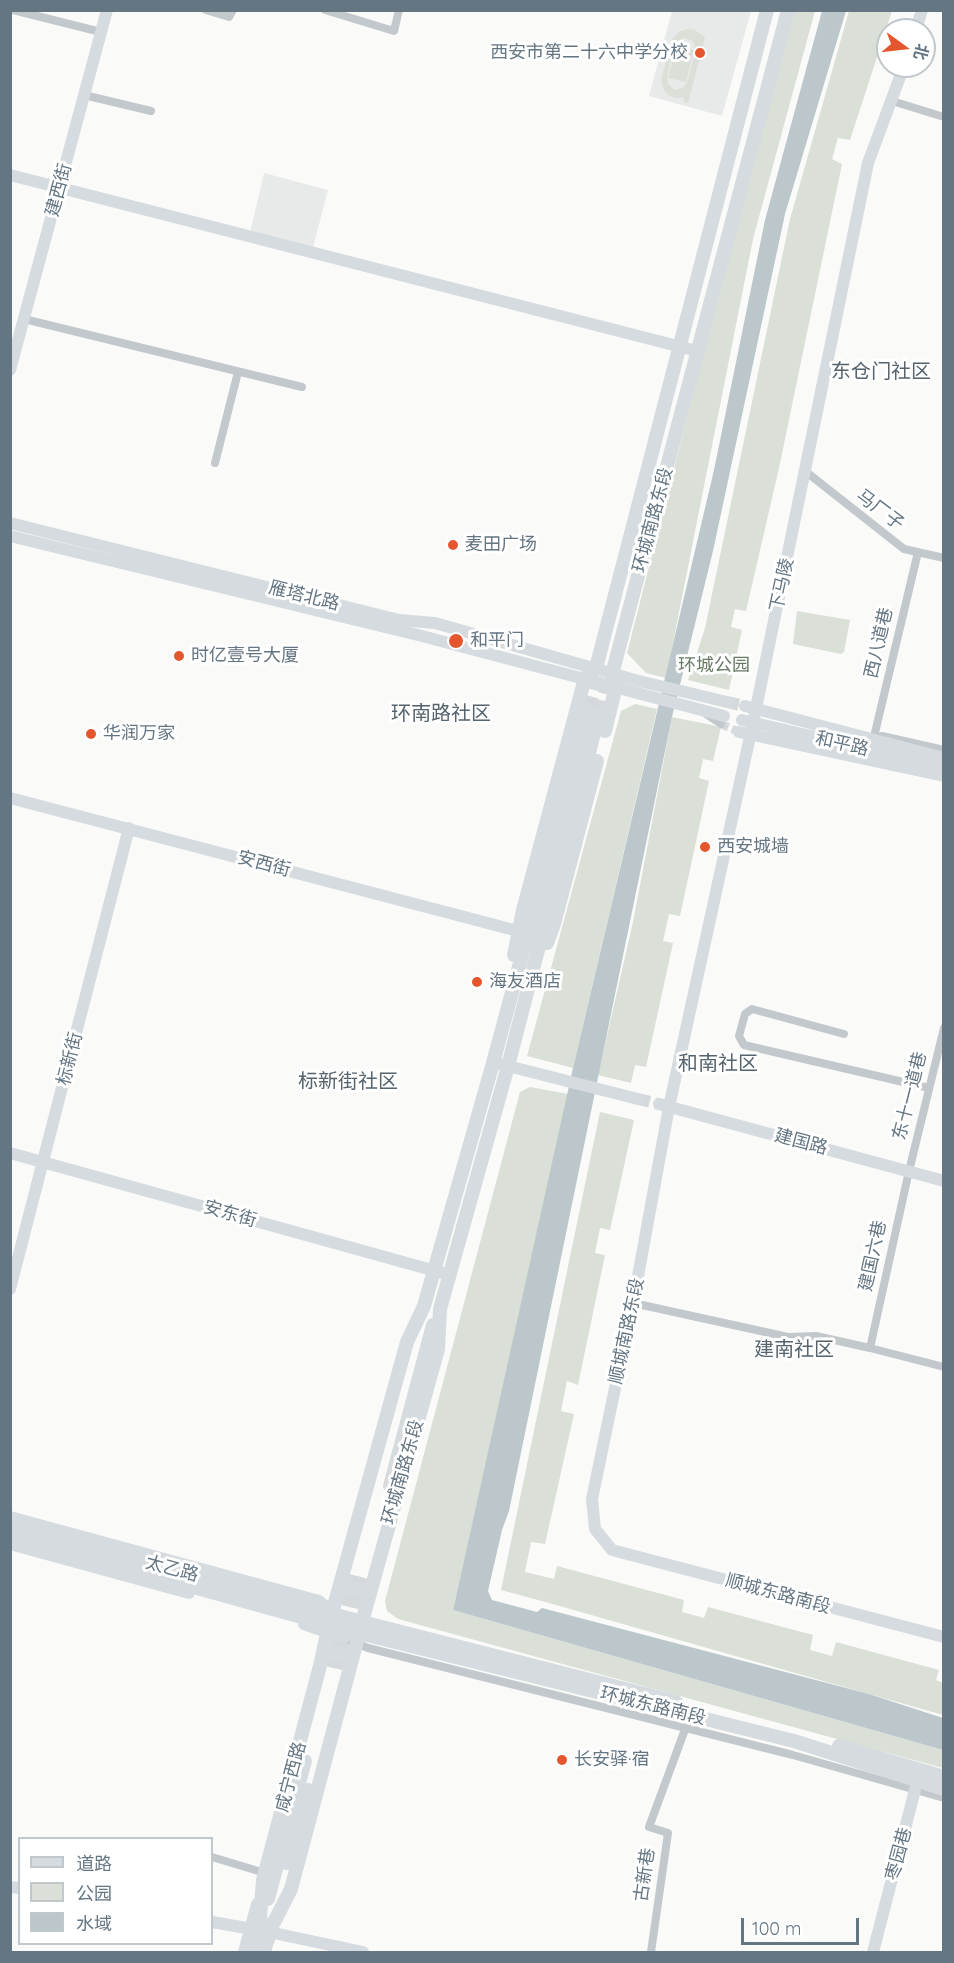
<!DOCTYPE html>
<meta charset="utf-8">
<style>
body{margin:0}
#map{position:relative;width:954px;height:1963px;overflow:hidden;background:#fafaf8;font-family:Quicksand,"Noto Sans SC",sans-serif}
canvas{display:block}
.frame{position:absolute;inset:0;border:12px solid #657683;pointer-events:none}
.legend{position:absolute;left:18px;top:1837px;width:195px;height:108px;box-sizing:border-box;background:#fff;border:2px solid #c1c8cd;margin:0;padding:8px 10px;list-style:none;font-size:18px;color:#657683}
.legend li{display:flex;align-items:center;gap:12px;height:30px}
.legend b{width:30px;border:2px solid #c1c8cd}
.north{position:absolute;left:876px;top:18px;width:60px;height:60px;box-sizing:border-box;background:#fff;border:2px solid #c1c8cd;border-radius:50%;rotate:105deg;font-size:16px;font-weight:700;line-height:24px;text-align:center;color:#657683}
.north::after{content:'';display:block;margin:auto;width:21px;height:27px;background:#e4572e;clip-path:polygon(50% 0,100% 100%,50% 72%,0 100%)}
.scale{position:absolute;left:741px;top:1918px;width:118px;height:27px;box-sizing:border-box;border:3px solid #657683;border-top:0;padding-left:8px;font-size:18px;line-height:21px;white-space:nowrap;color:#657683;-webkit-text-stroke:4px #fff;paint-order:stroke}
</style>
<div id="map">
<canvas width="954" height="1963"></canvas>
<div class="frame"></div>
<ul class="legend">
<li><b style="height:8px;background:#d6dbdf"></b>道路</li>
<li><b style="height:16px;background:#dadfd7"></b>公园</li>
<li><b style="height:16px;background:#bbc7cb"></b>水域</li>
</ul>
<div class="north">北</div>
<div class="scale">100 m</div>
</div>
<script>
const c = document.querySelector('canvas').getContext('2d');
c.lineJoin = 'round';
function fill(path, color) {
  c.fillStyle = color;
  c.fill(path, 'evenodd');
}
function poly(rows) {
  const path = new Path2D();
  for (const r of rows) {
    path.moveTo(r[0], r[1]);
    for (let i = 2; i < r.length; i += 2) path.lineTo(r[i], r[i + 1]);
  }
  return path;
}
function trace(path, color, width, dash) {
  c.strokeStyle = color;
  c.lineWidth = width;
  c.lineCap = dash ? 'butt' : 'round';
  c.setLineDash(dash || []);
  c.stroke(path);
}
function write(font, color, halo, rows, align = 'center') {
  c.font = font + ' Quicksand,"Noto Sans SC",sans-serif';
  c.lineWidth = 6;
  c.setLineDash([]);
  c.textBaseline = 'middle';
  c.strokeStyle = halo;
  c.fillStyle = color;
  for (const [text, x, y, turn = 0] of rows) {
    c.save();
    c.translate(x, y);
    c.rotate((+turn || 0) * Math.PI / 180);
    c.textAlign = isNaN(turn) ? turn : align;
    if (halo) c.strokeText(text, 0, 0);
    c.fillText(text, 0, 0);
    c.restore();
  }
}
fill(poly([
 [672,11,751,11,722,116,649,96],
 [264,173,328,190,313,248,250,233]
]), '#e8e9e9');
fill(poly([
 [791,11,815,11,753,239,666,678,646,673,627,653],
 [849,11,892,11,850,140,838,138,832,159,842,164,779,468,746,611,735,609,731,627,742,630,729,690,688,680,705,628,790,219],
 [687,29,695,30,705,37,688,103,684,102,684,97,676,98,668,95,663,88,661,80,672,39,679,32],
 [684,38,693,41,696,50,687,83,683,88,675,90,668,84,667,77,675,45,679,40],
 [677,45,694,50,686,82,668,78],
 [797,611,850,620,844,652,841,654,793,644],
 [635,704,657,709,573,1068,527,1056,621,711],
 [672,717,721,727,713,761,703,759,699,778,709,781,680,916,669,914,663,941,673,943,646,1067,635,1065,631,1083,598,1075,633,922],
 [530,1087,568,1094,453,1610,943,1750,943,1768,398,1619,387,1611,385,1601,520,1092],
 [600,1112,634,1120,610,1230,600,1228,595,1253,605,1255,578,1385,567,1381,561,1411,574,1414,545,1544,531,1542,525,1572,554,1579,557,1566,684,1600,682,1612,704,1618,708,1607,813,1635,810,1650,832,1656,836,1642,939,1670,936,1680,943,1683,943,1715,549,1603,501,1590]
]), '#dadfd7');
fill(poly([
 [822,11,846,11,785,214,713,551,672,717,509,1511,502,1530,488,1591,492,1600,537,1612,542,1608,869,1694,943,1718,943,1750,453,1610,573,1068,714,470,765,220]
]), '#bbc7cb');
trace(poly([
 [721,724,739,732]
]), '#d5d9db', 8, [8, 4]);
trace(poly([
 [727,702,745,706],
 [638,1099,659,1104]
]), '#d5d9db', 12, [12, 6]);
trace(poly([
 [588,710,598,671],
 [599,714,610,675],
 [329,1667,353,1575],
 [342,1670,365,1578]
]), '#d5d9db', 14, [14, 7]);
trace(poly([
 [13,10,101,32],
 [206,10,229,17,233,10],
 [325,10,394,31,399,10],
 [84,95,151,111],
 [892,101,944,117],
 [24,319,302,387],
 [215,463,238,372],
 [805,471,904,549,944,558],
 [706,714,721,724],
 [882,736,944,750],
 [873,741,918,552],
 [844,1034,752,1009,745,1014,739,1036,744,1045,929,1088],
 [633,1303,788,1337,816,1336,870,1348,944,1367],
 [870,1348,909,1171,944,1028],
 [344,1638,368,1648,793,1755,944,1798],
 [212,1857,265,1873],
 [651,1952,668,1833,649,1827,687,1724]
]), '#c3c8cc', 8);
trace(poly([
 [916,30,922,10],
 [904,66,868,163,753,723,669,1107,636,1287,592,1499,595,1529,612,1550,944,1637],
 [10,175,697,351],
 [10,370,107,10],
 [10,523,399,620,435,623,635,680,727,702],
 [10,536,422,636,724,716],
 [745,706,944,758],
 [742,720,944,767],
 [739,732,944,776],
 [10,798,518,931],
 [500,1064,638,1099],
 [659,1104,944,1181],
 [10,1153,450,1275],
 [10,1289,129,828],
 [10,1517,319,1601,333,1613],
 [10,1544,189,1593],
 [304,1624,344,1638],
 [10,1887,20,1888],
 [212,1922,258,1930],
 [269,1940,269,1932,363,1952],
 [244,1952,257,1904],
 [873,1952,915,1790]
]), '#d6dbdf', 12);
trace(poly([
 [605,731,616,686,612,674,788,10],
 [547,943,554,924,597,761],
 [514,955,523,910,585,678,596,668,767,10],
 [390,1486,433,1325],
 [10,1526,362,1622,676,1702],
 [10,1536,359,1633,794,1741,944,1789],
 [343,1579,348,1587,363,1592,372,1585],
 [321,1662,326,1656,335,1652,349,1657,350,1668],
 [839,1746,944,1777],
 [287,1863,308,1790],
 [268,1899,305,1761],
 [259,1930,263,1880,321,1662,329,1624,407,1342,424,1306,493,1063,588,710],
 [269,1932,291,1889,362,1622,438,1349,440,1309,508,1066,599,714],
 [253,1952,261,1924],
 [264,1952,272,1923]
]), '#d6dbdf', 14);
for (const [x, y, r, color] of [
 [700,53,6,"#e4572e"],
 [453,545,6,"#e4572e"],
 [456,641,8,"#e4572e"],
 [179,656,6,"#e4572e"],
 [91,734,6,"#e4572e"],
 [705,847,6,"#e4572e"],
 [477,982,6,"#e4572e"],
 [562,1760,6,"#e4572e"]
]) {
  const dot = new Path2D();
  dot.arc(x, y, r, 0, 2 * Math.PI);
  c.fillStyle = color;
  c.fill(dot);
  trace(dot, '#fff', 2);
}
write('18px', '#657683', '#fff', [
 ["西安市第二十六中学分校",688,53,"right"],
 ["麦田广场",465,545],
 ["和平门",470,641],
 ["时亿壹号大厦",191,656],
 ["华润万家",103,734],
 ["西安城墙",717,847],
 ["海友酒店",489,982],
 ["长安驿·宿",574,1760]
], 'left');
write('18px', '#657683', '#fff', [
 ["建西街",59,190,-75],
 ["马厂子",880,510,37],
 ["环城南路东段",653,520,-75],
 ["下马陵",782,585,-78],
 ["雁塔北路",304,596,14],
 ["西八道巷",879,643,-77],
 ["和平路",842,744,13],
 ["安西街",264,864,15],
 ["标新街",70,1059,-76],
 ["东十一道巷",910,1096,-76],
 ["建国路",801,1142,15],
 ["安东街",230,1214,16],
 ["建国六巷",873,1256,-78],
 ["顺城南路东段",627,1331,-78],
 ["环城南路东段",403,1472,-74],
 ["太乙路",172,1569,15],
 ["顺城东路南段",778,1594,15],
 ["环城东路南段",653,1706,14],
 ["咸宁西路",291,1777,-75],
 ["枣园巷",899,1854,-75],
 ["古新巷",645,1875,-82]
]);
write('18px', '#687a64', '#fff', [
 ["环城公园",714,666]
]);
write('20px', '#57646e', '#fff', [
 ["东仓门社区",881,372],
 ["环南路社区",441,714],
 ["和南社区",718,1064],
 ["标新街社区",348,1082],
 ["建南社区",794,1350]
]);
</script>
